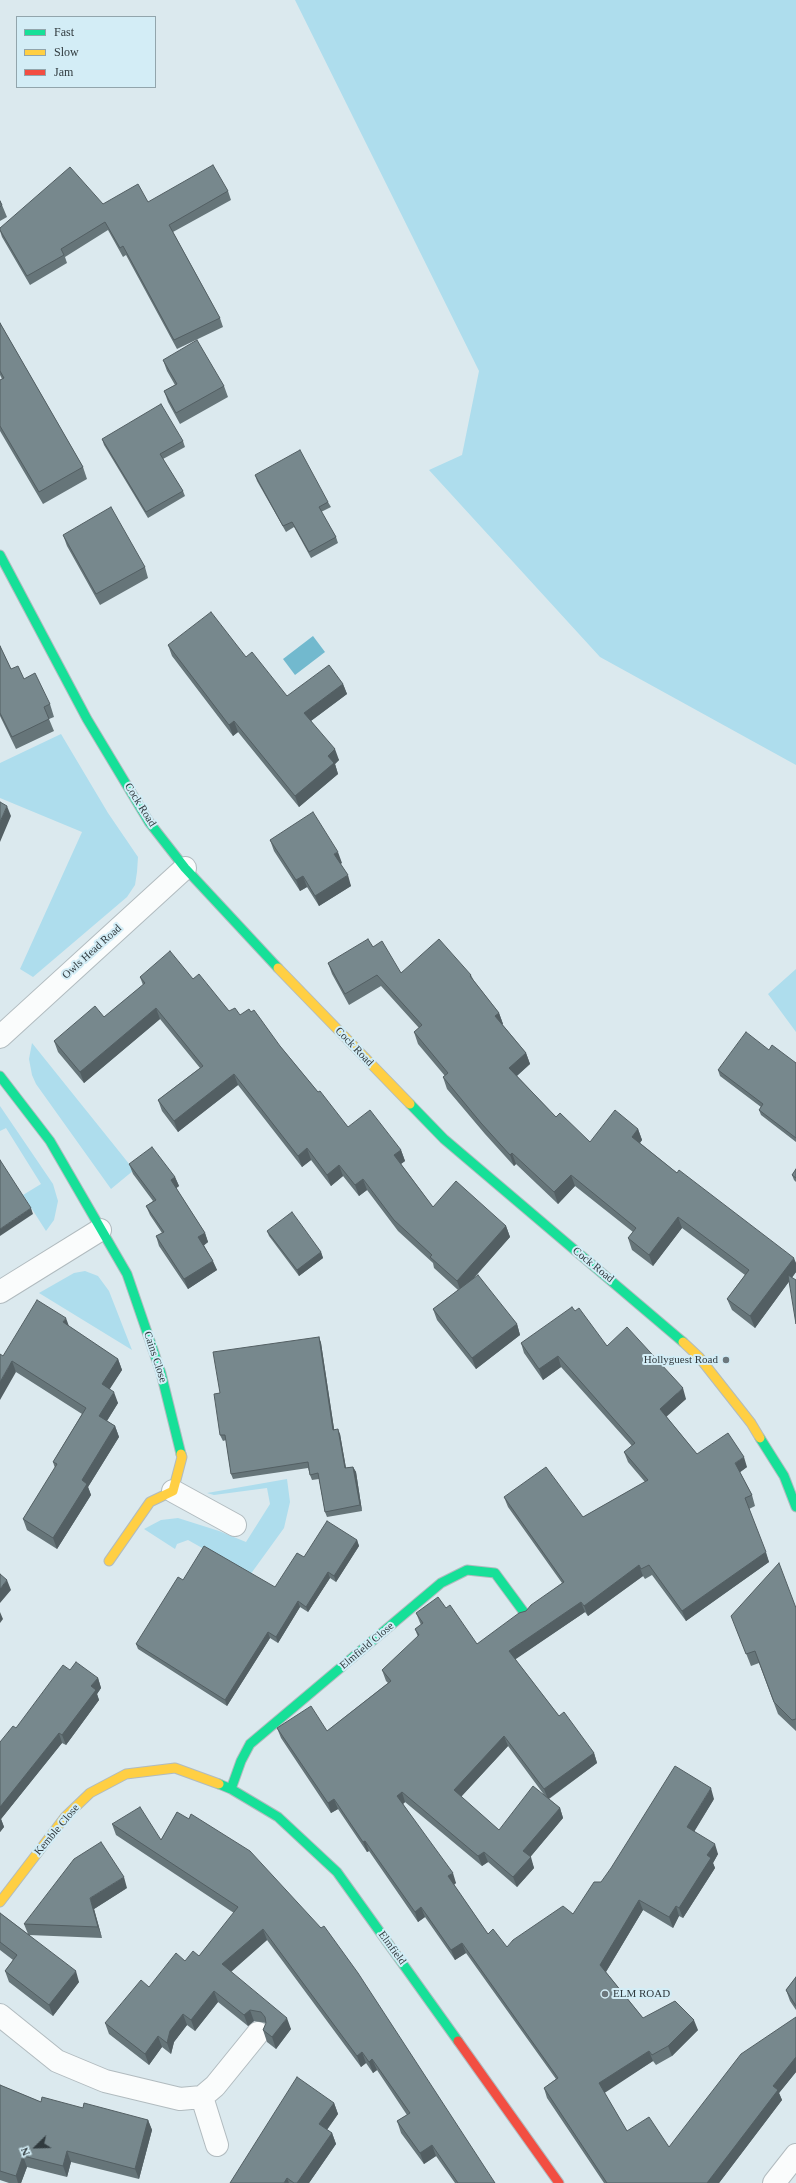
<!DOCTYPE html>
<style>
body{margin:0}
#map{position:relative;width:796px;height:2183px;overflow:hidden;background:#dbe9ee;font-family:"Times New Roman",serif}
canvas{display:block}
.legend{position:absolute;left:16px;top:16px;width:140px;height:72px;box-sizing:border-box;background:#d3edf6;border:1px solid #92a5ac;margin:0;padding:5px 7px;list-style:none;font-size:12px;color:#303a3e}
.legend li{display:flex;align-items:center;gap:8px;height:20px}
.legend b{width:20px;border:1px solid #92a5ac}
.north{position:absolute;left:16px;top:2127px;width:40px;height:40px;-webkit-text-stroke:3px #d3edf6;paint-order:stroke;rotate:247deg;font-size:11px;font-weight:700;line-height:16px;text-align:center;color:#303a3e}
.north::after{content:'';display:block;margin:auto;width:14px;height:18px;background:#303a3e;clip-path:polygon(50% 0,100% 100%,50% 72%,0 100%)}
</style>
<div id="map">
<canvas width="796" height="2183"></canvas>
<ul class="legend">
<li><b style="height:5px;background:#16e098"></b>Fast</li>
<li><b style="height:5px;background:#ffcf43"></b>Slow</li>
<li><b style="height:5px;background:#f24e42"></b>Jam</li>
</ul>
<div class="north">N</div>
</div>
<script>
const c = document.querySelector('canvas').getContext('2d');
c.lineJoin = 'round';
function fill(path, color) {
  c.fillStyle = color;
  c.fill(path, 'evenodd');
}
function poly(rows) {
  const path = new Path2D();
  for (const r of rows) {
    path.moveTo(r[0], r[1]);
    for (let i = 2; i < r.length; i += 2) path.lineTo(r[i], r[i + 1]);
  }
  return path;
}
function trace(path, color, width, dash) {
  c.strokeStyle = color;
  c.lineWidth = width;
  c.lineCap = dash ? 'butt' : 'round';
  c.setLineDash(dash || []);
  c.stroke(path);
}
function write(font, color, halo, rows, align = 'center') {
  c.font = font + ' "Times New Roman",serif';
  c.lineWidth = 4;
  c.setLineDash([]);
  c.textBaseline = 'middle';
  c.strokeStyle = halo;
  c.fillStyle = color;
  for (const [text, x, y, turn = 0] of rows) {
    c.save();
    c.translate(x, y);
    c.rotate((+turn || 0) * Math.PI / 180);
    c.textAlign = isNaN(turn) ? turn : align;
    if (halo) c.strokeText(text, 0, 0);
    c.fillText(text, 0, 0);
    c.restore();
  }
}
fill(poly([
 [295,0,796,0,796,765,600,657,429,470,462,455,479,371],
 [61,734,108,813,138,857,137,872,135,885,127,897,33,977,20,969,82,832,0,798,0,763],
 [796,969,796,1032,768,994],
 [32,1043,134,1170,111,1189,36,1084,32,1075,29,1059],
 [0,1106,53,1184,58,1201,54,1220,46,1231,23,1195,41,1184,6,1128,0,1131],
 [85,1271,98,1276,109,1291,132,1350,39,1293,74,1273],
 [287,1479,290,1502,284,1528,250,1575,188,1540,177,1544,175,1549,144,1529,161,1520,178,1518,219,1531,246,1542,270,1504,267,1488,214,1495,207,1493]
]), '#aedded');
fill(poly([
 [313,636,325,652,295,675,283,659]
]), '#72b9ce');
const street = poly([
 [0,1037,185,868],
 [0,1292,100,1230],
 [173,1491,235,1525],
 [0,2015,57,2061,105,2081,180,2099,202,2097,215,2086,258,2033],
 [202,2097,217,2145],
 [774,2183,796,2155]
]);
const fast = poly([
 [0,555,87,719,149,822,185,868,278,968],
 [0,1076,50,1141,127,1274,161,1373,181,1454],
 [410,1104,444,1139,683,1342],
 [760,1438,784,1476,796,1507],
 [219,1784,231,1789,278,1817,337,1872,458,2041],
 [231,1789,241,1761,250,1744,441,1583,467,1570,495,1573,523,1611]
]);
const slow = poly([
 [278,968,410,1104],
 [683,1342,699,1357,751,1423,760,1438],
 [109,1561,150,1502,173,1491,182,1457,181,1454],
 [0,1902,65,1817,90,1793,126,1774,175,1768,219,1784]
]);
const jam = poly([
 [458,2041,559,2183]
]);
trace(street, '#b1bbbf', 24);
trace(fast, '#b1bbbf', 11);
trace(slow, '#b1bbbf', 11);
trace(jam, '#b1bbbf', 11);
trace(street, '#fafcfc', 22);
trace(fast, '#16e098', 9);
trace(slow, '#ffcf43', 9);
trace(jam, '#f24e42', 9);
fill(poly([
 [228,191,231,200,173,232,220,318,223,327,177,349,126,255,123,257,108,230,65,257,67,263,30,285,2,237,0,231,0,228,103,204,148,202],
 [0,201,2,205,7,217,0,221],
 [0,323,83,467,87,479,43,504,0,431,0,380,2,379,0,375],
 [163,360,224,386,228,397,180,424,168,402,164,391,175,385,167,371],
 [102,439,183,441,185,447,163,459,183,491,185,496,148,518,104,445],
 [255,475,328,502,331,507,321,512,336,537,338,543,311,558,294,527,286,532,257,481],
 [63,535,145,567,148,578,100,605,67,546],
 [168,645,246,657,287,696,343,684,347,694,311,721,339,760,335,764,338,774,299,807,238,732,233,736,172,656],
 [0,646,11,669,24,679,50,704,54,717,49,719,54,731,16,749,0,716],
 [270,840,342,863,340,864,351,886,319,906,307,887,300,891,274,851],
 [373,947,401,973,471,975,474,981,499,1013,503,1024,502,1024,526,1053,530,1064,517,1076,556,1117,590,1142,638,1129,642,1140,640,1143,677,1173,796,1263,796,1272,755,1328,732,1310,727,1299,745,1275,682,1228,653,1266,632,1250,628,1238,633,1232,575,1186,558,1204,516,1164,514,1166,485,1134,447,1089,443,1077,445,1076,418,1044,414,1032,419,1028,381,986,349,1005,332,974,328,963],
 [140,977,193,979,229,1011,240,1015,280,1046,318,1092,348,1127,401,1150,405,1161,401,1164,433,1207,506,1226,510,1237,474,1278,517,1324,520,1335,476,1369,437,1320,433,1309,458,1290,434,1268,433,1263,398,1231,367,1190,359,1196,343,1176,331,1186,311,1160,302,1167,238,1085,178,1132,162,1111,158,1100,200,1068,160,1019,84,1083,58,1052,54,1041,104,1017,143,985],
 [769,1050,796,1063,796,1142,761,1115,759,1110,761,1107,720,1076,718,1070],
 [129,1164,175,1177,179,1186,176,1188,205,1233,208,1242,204,1245,217,1270,188,1289,159,1246,156,1236,162,1233,150,1215,146,1206,153,1201,133,1174],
 [796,1169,796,1182,794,1180,792,1175],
 [267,1231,321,1252,323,1258,299,1276,269,1236],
 [575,1311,607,1346,686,1399,666,1416,697,1454,747,1467,740,1472,752,1495,755,1506,749,1509,769,1562,686,1621,652,1575,645,1579,643,1576,588,1616,585,1612,515,1659,559,1716,594,1753,597,1763,549,1799,560,1808,563,1818,530,1857,534,1868,517,1887,488,1862,482,1866,405,1802,403,1804,456,1883,454,1885,488,1934,507,1947,573,1914,601,1882,714,1799,694,1831,718,1854,713,1863,715,1868,706,1882,683,1918,679,1916,673,1928,643,1910,606,1972,643,2018,698,2030,672,2056,656,2065,653,2061,604,2092,627,2131,669,2147,796,2017,796,2072,779,2093,782,2100,719,2183,604,2183,547,2098,544,2088,556,2079,466,1953,455,1960,425,1917,418,1922,369,1851,367,1852,338,1809,331,1813,281,1738,277,1728,327,1731,388,1683,386,1681,382,1670,418,1637,415,1629,421,1625,416,1613,446,1608,477,1644,526,1611,562,1583,508,1507,504,1497,583,1517,645,1482,628,1462,624,1452,632,1446,561,1367,543,1380,524,1353,521,1343],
 [508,1746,545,1796,499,1830,461,1797],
 [69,1327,118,1359,122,1370,109,1389,118,1403,107,1421,115,1426,119,1437,88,1487,91,1495,57,1549,27,1530,23,1519,55,1468,53,1462,82,1414,16,1372,3,1356],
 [319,1337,321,1343,334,1429,340,1434,346,1468,353,1467,356,1472,362,1511,327,1517,325,1512,319,1479,312,1480,310,1475,308,1468,233,1479,231,1474,226,1440,223,1441,220,1435,220,1393],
 [357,1540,359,1546,336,1582,330,1578,308,1612,300,1607,278,1643,270,1638,227,1706,138,1649,136,1644,183,1580,275,1587,304,1557],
 [796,1608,796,1731,778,1714,759,1663,751,1666,736,1628],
 [70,1670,98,1678,101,1688,97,1694,99,1700,66,1745,62,1743,1,1819,4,1827,0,1832,0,1742,16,1728],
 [177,1812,495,2183,455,2183,436,2156,424,2164,401,2133,397,2121,407,2115,377,2070,373,2073,366,2063,361,2067,267,1940,231,1972,291,2029,276,2049,267,2042,263,2030,266,2024,266,2023,254,2021,248,2026,218,2002,195,2031,187,2025,174,2042,171,2054,162,2047,149,2065,109,2034,105,2023,149,1987,185,1961,199,1956,234,1913,116,1835,112,1824,161,1840],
 [127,1888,94,1909,102,1938,29,1935,79,1982,53,2016,9,1982,5,1971,13,1960,0,1950,0,1913,28,1934,24,1924],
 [796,1977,796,2010,790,2001,786,1990],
 [0,2085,41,2102,83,2108,148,2120,152,2130,139,2179,71,2162,67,2177,27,2167,21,2183,9,2183,0,2180],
 [334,2103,338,2114,327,2130,332,2133,336,2144,309,2183,230,2183]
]), '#667579');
fill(poly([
 [343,684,347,694,308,723,304,713],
 [234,721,238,732,233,736,229,725],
 [335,749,339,760,335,764,338,774,299,807,295,796,328,756],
 [7,806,11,816,0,842,0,822],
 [338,852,342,863,338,865,334,854],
 [348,875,351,886,319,906,315,896],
 [303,876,307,887,300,891,296,880],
 [156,1008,160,1019,84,1083,80,1072],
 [499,1013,503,1024,499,1027,495,1016],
 [526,1053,530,1064,513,1079,509,1068],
 [234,1074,238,1085,178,1132,174,1121],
 [638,1129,642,1140,636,1148,632,1137],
 [307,1148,311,1160,302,1167,298,1156],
 [401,1150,405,1161,398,1166,394,1155],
 [512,1153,516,1164,514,1166,510,1155],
 [339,1165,343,1176,331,1186,327,1175],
 [571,1175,575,1186,558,1204,554,1192],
 [175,1177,179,1186,174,1190,171,1180],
 [363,1179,367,1190,359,1196,355,1185],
 [31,1208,33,1214,0,1236,0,1229],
 [678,1217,682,1228,653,1266,649,1255],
 [506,1226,510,1237,461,1292,457,1281],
 [205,1233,208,1242,202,1247,198,1237],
 [321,1252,323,1258,299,1276,297,1270],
 [794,1258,796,1263,796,1272,755,1328,750,1316],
 [213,1261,217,1270,188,1289,184,1279],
 [66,1318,70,1329,63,1322],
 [517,1324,520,1335,476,1369,472,1358],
 [319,1337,321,1343,335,1435,333,1430],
 [558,1356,561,1367,543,1380,539,1369],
 [118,1359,122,1370,106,1395,102,1384],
 [12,1361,16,1372,0,1400,0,1382],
 [683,1388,686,1399,664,1419,660,1409],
 [114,1392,118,1403,103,1427,99,1416],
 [115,1426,119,1437,88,1487,91,1495,57,1549,53,1538,82,1480],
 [338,1429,340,1434,347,1474,345,1468],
 [744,1457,747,1467,739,1473,735,1463],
 [353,1467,356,1472,362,1511,360,1505],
 [357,1540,359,1546,336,1582,334,1576],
 [766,1552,769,1562,686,1621,682,1611],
 [639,1565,643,1576,588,1616,584,1606],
 [328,1572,330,1578,308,1612,306,1607],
 [7,1580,11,1590,0,1603,0,1589],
 [298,1601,300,1607,278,1643,276,1637],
 [581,1602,585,1612,513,1661,509,1651],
 [0,1612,3,1619,0,1623],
 [268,1632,270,1638,227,1706,225,1700],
 [98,1678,101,1688,97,1694,99,1700,66,1745,62,1735,91,1686],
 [59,1733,62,1743,1,1819,4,1827,0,1832,0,1807],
 [504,1736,508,1746,457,1801,454,1790],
 [594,1753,597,1763,548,1799,544,1789],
 [711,1788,714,1799,691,1837,687,1827],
 [402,1792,405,1802,401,1806,397,1796],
 [334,1799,338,1809,331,1813,328,1803],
 [560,1808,563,1818,527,1861,523,1851],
 [365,1841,369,1851,367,1852,363,1842],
 [715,1844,718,1854,713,1863,715,1868,683,1918,679,1908,707,1855],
 [484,1852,488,1862,482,1866,478,1856],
 [531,1857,534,1868,517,1887,513,1877],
 [453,1873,456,1883,451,1886,448,1876],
 [124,1877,127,1888,94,1909,102,1938,98,1927,90,1898],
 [639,1900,643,1910,604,1975,600,1965],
 [676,1906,679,1916,673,1928,669,1917],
 [421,1907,425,1917,418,1922,415,1912],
 [263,1929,267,1940,226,1976,222,1964],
 [462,1943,466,1953,455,1960,451,1950],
 [76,1971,79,1982,53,2016,49,2005],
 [214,1991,218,2002,195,2031,191,2020],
 [250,2010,254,2021,248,2026,244,2015],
 [183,2014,187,2025,174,2042,171,2054,167,2043,170,2031],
 [287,2018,291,2029,276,2049,272,2037],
 [694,2020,698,2030,672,2056,668,2046],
 [158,2036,162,2047,149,2065,145,2054],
 [649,2051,653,2061,603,2094,599,2083],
 [362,2052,366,2063,361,2067,357,2056],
 [796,2057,796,2072,779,2093,782,2100,719,2183,707,2183,773,2086],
 [372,2059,377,2070,373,2073,369,2062],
 [334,2103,338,2114,323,2135,319,2124],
 [148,2120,152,2130,139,2179,135,2169],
 [332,2133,336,2144,309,2183,297,2183],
 [432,2145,436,2156,424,2164,420,2153],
 [67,2151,71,2162,67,2177,63,2166],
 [23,2156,27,2167,21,2183,18,2183,16,2176],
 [287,2178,289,2183,284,2183]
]), '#535f63');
const building = poly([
 [213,165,228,191,169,225,220,318,174,340,123,246,120,248,105,222,61,249,64,255,27,276,0,230,0,228,70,167,103,204,138,184,148,202,213,165],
 [0,201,2,205,0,207,0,201],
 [0,323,83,467,39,492,0,426,0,380,4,378,0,371,0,323],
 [197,340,224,386,176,413,164,391,177,384,163,360,197,340],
 [161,404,183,441,160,454,183,491,146,512,102,439,161,404],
 [300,450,328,502,319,507,336,537,309,552,292,522,283,526,255,475,300,450],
 [111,507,145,567,96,594,63,535,111,507],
 [211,612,246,657,252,652,287,696,329,665,343,684,304,713,335,749,328,756,334,763,295,796,234,721,229,725,168,645,211,612],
 [0,646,11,669,18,666,24,679,35,673,50,704,44,707,49,719,12,737,0,713,0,646],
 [0,802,7,806,0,822,0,802],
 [313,812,338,852,334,854,348,875,315,896,303,876,296,880,270,840,313,812],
 [368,939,373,947,382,941,401,973,439,939,471,975,470,976,499,1013,495,1016,526,1053,509,1068,556,1117,560,1113,590,1142,615,1110,638,1129,632,1137,677,1173,679,1170,794,1258,750,1316,727,1299,749,1270,678,1217,649,1255,628,1238,636,1228,571,1175,554,1192,512,1153,510,1155,481,1123,443,1077,448,1073,414,1032,422,1025,377,975,345,994,328,963,368,939],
 [170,951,193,979,199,974,229,1011,235,1008,240,1015,249,1009,251,1012,254,1010,280,1046,318,1092,320,1091,348,1127,370,1110,401,1150,394,1155,433,1207,456,1181,506,1226,457,1281,430,1257,432,1255,394,1220,363,1179,355,1185,339,1165,327,1175,307,1148,298,1156,234,1074,174,1121,158,1100,203,1066,156,1008,80,1072,54,1041,95,1006,104,1017,145,983,140,977,170,951],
 [746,1032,769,1050,772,1045,796,1063,796,1138,759,1110,763,1104,718,1070,746,1032],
 [152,1147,175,1177,171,1180,205,1233,198,1237,213,1261,184,1279,156,1236,164,1232,146,1206,156,1200,129,1164,152,1147],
 [0,1160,31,1208,0,1229,0,1160],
 [796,1169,796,1178,792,1175,796,1169],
 [292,1212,321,1252,297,1270,267,1231,292,1212],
 [478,1275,517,1324,472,1358,433,1309,478,1275],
 [788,1275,796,1280,796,1324,788,1275],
 [37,1300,66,1318,63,1322,118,1359,102,1384,114,1392,99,1416,115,1426,82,1480,87,1484,53,1538,23,1519,57,1464,53,1462,86,1408,12,1361,0,1382,0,1354,3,1356,37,1300],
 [572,1307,575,1311,579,1308,607,1346,627,1327,683,1388,660,1409,697,1454,728,1433,744,1457,735,1463,752,1495,745,1498,766,1552,682,1611,649,1565,641,1569,639,1565,584,1606,581,1602,509,1651,559,1716,564,1712,594,1753,544,1789,504,1736,454,1790,499,1830,533,1786,560,1808,523,1851,531,1857,513,1877,484,1852,478,1856,402,1792,397,1796,453,1873,448,1876,488,1934,493,1929,507,1947,513,1940,563,1906,573,1914,594,1882,601,1882,611,1868,675,1766,711,1788,687,1827,715,1844,707,1855,711,1858,702,1872,679,1908,676,1906,669,1917,639,1900,600,1965,643,2018,675,2001,694,2020,668,2046,652,2055,649,2051,599,2083,627,2131,649,2117,669,2147,741,2054,796,2017,796,2057,773,2086,778,2090,707,2183,607,2183,544,2088,558,2078,462,1943,451,1950,421,1907,415,1912,365,1841,363,1842,334,1799,328,1803,277,1728,311,1706,327,1731,391,1681,382,1670,419,1635,415,1629,423,1623,416,1613,438,1597,446,1608,450,1605,477,1644,519,1613,526,1611,531,1605,564,1582,504,1497,546,1467,583,1517,648,1480,624,1452,635,1443,558,1356,539,1369,521,1343,572,1307],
 [319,1337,333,1430,338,1429,345,1468,353,1467,360,1505,325,1512,318,1473,310,1475,308,1462,231,1474,225,1435,220,1435,214,1394,220,1393,213,1352,319,1337],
 [327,1521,357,1540,334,1576,328,1572,306,1607,298,1601,276,1637,268,1632,225,1700,136,1644,178,1577,183,1580,204,1546,275,1587,297,1553,304,1557,327,1521],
 [779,1563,796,1608,796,1719,792,1720,774,1702,755,1651,746,1654,731,1616,779,1563],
 [0,1574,7,1580,0,1589,0,1574],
 [76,1662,98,1678,91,1686,96,1690,62,1735,59,1733,0,1807,0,1742,13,1726,16,1728,63,1665,70,1670,76,1662],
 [140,1807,161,1840,177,1812,189,1819,191,1814,250,1851,321,1928,324,1926,358,1973,495,2183,458,2183,432,2145,420,2153,397,2121,410,2113,372,2059,369,2062,362,2052,357,2056,263,1929,222,1964,287,2018,272,2037,263,2030,266,2023,265,2017,261,2012,250,2010,244,2015,214,1991,191,2020,183,2014,170,2031,167,2043,158,2036,145,2054,105,2023,141,1980,149,1987,176,1953,185,1961,193,1951,199,1956,238,1907,112,1824,140,1807],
 [101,1842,124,1877,90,1898,98,1927,24,1924,74,1859,101,1842],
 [0,1913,76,1971,49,2005,5,1971,17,1955,0,1942,0,1913],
 [796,1977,796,2006,786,1990,796,1977],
 [297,2077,334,2103,319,2124,332,2133,297,2183,294,2183,287,2178,284,2183,230,2183,297,2077],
 [0,2085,41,2102,42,2097,83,2108,84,2103,148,2120,135,2169,67,2151,63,2166,23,2156,16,2176,0,2171,0,2085]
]);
fill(building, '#77888d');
trace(building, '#535f63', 1);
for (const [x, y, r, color] of [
 [726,1360,4,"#6c777c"],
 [605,1994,4,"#6c777c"]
]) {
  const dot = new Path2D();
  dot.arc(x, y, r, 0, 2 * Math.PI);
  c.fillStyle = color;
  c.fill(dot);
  trace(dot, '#d3edf6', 1.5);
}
write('11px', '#303a3e', '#d3edf6', [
 ["Cock Road",140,805,58],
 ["Owls Head Road",92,952,-42],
 ["Cock Road",354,1047,46],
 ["Cock Road",593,1265,39],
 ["Cains Close",155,1357,72],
 ["Elmfield Close",367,1646,-40],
 ["Kemble Close",57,1830,-50],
 ["Elmfield",392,1948,54]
]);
write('11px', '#303a3e', '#d3edf6', [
 ["Hollyguest Road",718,1360],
 ["ELM ROAD",613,1994,"left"]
], 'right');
</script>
